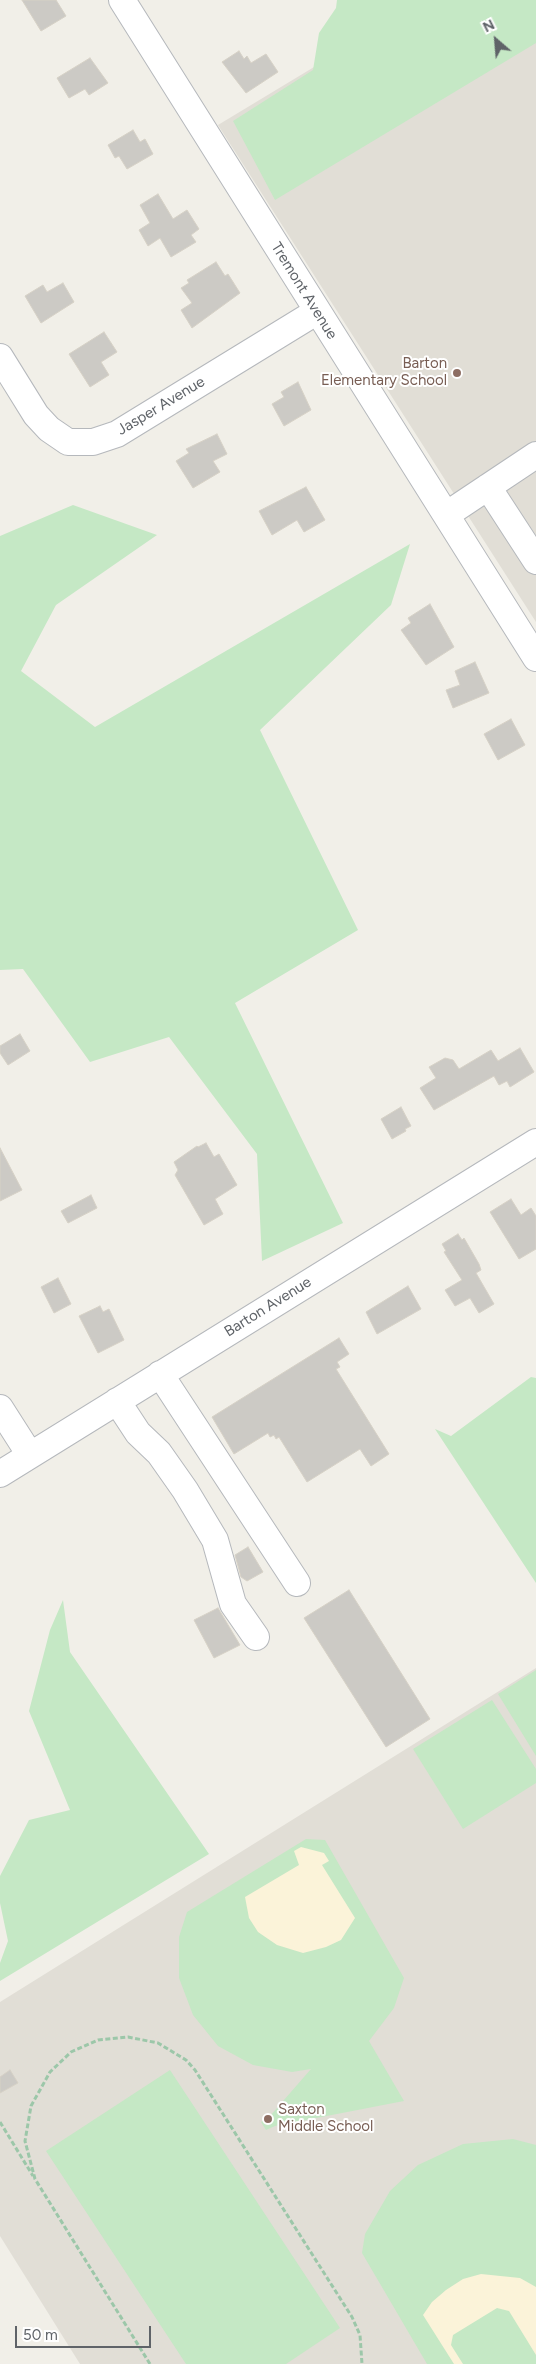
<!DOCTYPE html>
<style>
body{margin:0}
#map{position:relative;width:536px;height:2364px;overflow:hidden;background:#f1efe8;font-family:Figtree,sans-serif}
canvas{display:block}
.north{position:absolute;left:471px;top:15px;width:50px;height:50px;-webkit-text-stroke:4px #fff;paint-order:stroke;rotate:333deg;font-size:14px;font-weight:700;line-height:20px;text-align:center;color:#5f6368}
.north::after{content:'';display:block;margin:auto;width:18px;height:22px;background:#5f6368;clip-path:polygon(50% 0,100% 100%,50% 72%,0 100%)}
.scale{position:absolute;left:15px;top:2326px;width:136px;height:22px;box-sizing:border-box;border:2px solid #5f6368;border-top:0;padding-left:6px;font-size:15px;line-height:18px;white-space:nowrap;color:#5f6368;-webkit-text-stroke:4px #fff;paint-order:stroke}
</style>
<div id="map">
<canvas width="536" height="2364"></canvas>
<div class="north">N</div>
<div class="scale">50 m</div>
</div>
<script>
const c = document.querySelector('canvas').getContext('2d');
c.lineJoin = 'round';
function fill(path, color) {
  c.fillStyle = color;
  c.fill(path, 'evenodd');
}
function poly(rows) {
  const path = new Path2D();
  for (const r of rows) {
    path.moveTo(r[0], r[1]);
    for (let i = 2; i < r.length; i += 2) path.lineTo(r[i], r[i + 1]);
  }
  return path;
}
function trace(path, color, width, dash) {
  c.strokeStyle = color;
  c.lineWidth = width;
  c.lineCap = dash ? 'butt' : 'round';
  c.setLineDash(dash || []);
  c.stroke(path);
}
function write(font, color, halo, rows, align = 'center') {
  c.font = font + ' Figtree,sans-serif';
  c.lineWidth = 4;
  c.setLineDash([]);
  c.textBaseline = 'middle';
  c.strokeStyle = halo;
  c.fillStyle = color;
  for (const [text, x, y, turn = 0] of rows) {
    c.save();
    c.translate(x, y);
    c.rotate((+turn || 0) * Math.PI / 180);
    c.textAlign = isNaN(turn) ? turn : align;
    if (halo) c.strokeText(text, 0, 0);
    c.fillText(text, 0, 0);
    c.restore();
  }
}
fill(poly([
 [425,0,536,0,536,622,218,125],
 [536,1668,536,2364,80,2364,0,2236,0,2002]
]), '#e1ded6');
fill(poly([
 [337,0,536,0,536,43,275,200,233,121,313,70,319,33,336,8],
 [73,505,157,535,56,605,21,671,95,727,410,544,391,605,260,730,358,930,235,1003,343,1223,262,1261,257,1154,169,1037,90,1062,23,969,0,970,0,536],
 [531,1377,536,1378,536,1583,435,1429,451,1436],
 [63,1600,70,1652,209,1854,0,1981,0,1963,8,1941,0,1903,0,1876,29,1820,70,1810,29,1711,50,1630],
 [536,1670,536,1756,498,1694],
 [492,1700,536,1769,536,1783,463,1829,413,1749],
 [306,1839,325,1840,404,1978,394,2008,369,2041,404,2101,275,2126,266,2130,261,2122,270,2116,311,2069,292,2072,253,2065,218,2046,193,2015,179,1978,179,1937,187,1912],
 [170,2070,340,2328,286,2364,186,2364,46,2151],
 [513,2139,536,2145,536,2364,427,2364,362,2253,365,2234,390,2191,418,2165,463,2144]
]), '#c5e8c5');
fill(poly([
 [301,1847,324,1853,329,1861,322,1865,355,1918,341,1940,326,1947,303,1953,277,1945,258,1932,249,1918,245,1897,299,1865,294,1851],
 [481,2274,520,2278,536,2287,536,2355,509,2311,497,2308,453,2335,451,2345,463,2364,454,2364,423,2315,432,2302,446,2290,463,2279]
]), '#fbf3d9');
const building = poly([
 [22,0,56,0,66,16,41,31,22,0],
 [239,51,244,59,247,56,251,63,266,54,278,72,246,93,222,62,239,51],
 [90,58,108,83,89,95,85,89,69,98,57,78,90,58],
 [133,130,140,142,145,139,153,154,127,169,119,156,115,158,108,145,133,130],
 [158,194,173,219,187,210,199,229,191,235,196,242,171,257,160,238,148,246,139,230,150,223,140,205,158,194],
 [216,262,225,276,228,274,240,293,192,328,181,310,192,303,181,288,189,283,187,280,216,262],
 [63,283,74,302,41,323,25,296,43,285,47,292,63,283],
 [104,332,117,352,101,362,109,375,90,387,69,354,104,332],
 [298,382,311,410,284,426,272,404,284,397,281,392,298,382],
 [217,434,227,454,213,461,220,472,193,488,176,461,189,453,186,449,217,434],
 [306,487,325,520,304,532,297,520,272,535,259,511,306,487],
 [430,604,454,647,426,665,401,630,411,623,408,618,430,604],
 [475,662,489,693,453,708,446,690,460,685,455,671,475,662],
 [511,719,525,745,498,760,484,734,511,719],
 [20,1034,30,1051,8,1065,0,1053,0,1046,20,1034],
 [520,1048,534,1072,510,1087,507,1081,499,1085,494,1076,434,1110,420,1088,436,1078,429,1067,445,1058,453,1060,459,1069,491,1050,498,1061,520,1048],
 [401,1107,411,1126,405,1129,406,1131,392,1139,381,1119,401,1107],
 [206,1143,214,1157,219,1154,237,1185,215,1199,223,1214,204,1225,175,1175,178,1170,174,1162,197,1146,198,1147,206,1143],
 [0,1148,22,1190,0,1201,0,1148],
 [91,1195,97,1208,68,1223,61,1211,91,1195],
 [511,1199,521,1215,531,1208,536,1216,536,1249,519,1259,490,1212,511,1199],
 [458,1234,462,1240,464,1238,479,1264,481,1270,476,1273,494,1304,479,1313,470,1298,455,1306,445,1290,462,1280,444,1252,446,1251,442,1244,458,1234],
 [58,1278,71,1304,54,1313,41,1287,58,1278],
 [408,1286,421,1309,377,1334,366,1312,408,1286],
 [100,1306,103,1312,109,1309,124,1340,98,1353,79,1316,100,1306],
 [339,1338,349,1354,337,1362,340,1367,336,1369,389,1454,371,1466,360,1449,307,1482,279,1437,276,1439,274,1435,270,1437,268,1433,234,1454,212,1417,339,1338],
 [248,1547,263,1572,247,1581,241,1577,235,1555,248,1547],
 [349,1590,430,1719,386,1747,304,1618,349,1590],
 [218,1608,240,1645,214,1658,194,1620,218,1608],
 [10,2070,18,2083,0,2093,0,2077,10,2070]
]);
fill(building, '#cccac5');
trace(building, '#d6d1c6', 1);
const minor = poly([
 [122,0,536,658],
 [0,357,36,415,49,429,68,442,93,442,117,434,316,312],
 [488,487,536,561],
 [446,515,536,455],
 [160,1374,297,1583],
 [117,1401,138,1433,159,1453,185,1490,215,1540,233,1604,256,1637],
 [0,1408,30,1455],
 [0,1474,536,1142]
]);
trace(minor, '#b5b8bc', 28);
trace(poly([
 [0,2122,33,2176],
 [150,2364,35,2179,25,2141,31,2106,50,2072,71,2052,98,2040,128,2037,158,2043,186,2060,195,2070,352,2317,360,2335,362,2364]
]), '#9cc7a9', 3, [5, 2.5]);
trace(minor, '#fff', 26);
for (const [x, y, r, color] of [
 [457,373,5,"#8d6e63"],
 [268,2119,5,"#8d6e63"]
]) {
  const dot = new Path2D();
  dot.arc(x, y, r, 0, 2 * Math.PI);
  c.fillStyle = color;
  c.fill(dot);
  trace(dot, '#fff', 2);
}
write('15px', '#5f6368', '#fff', [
 ["Tremont Avenue",304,291,58],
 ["Jasper Avenue",161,406,-31],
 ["Barton Avenue",268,1307,-32]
]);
write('15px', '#785e54', '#fff', [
 ["Barton",447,364],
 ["Elementary School",447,381],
 ["Saxton",278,2110,"left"],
 ["Middle School",278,2127,"left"]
], 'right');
</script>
